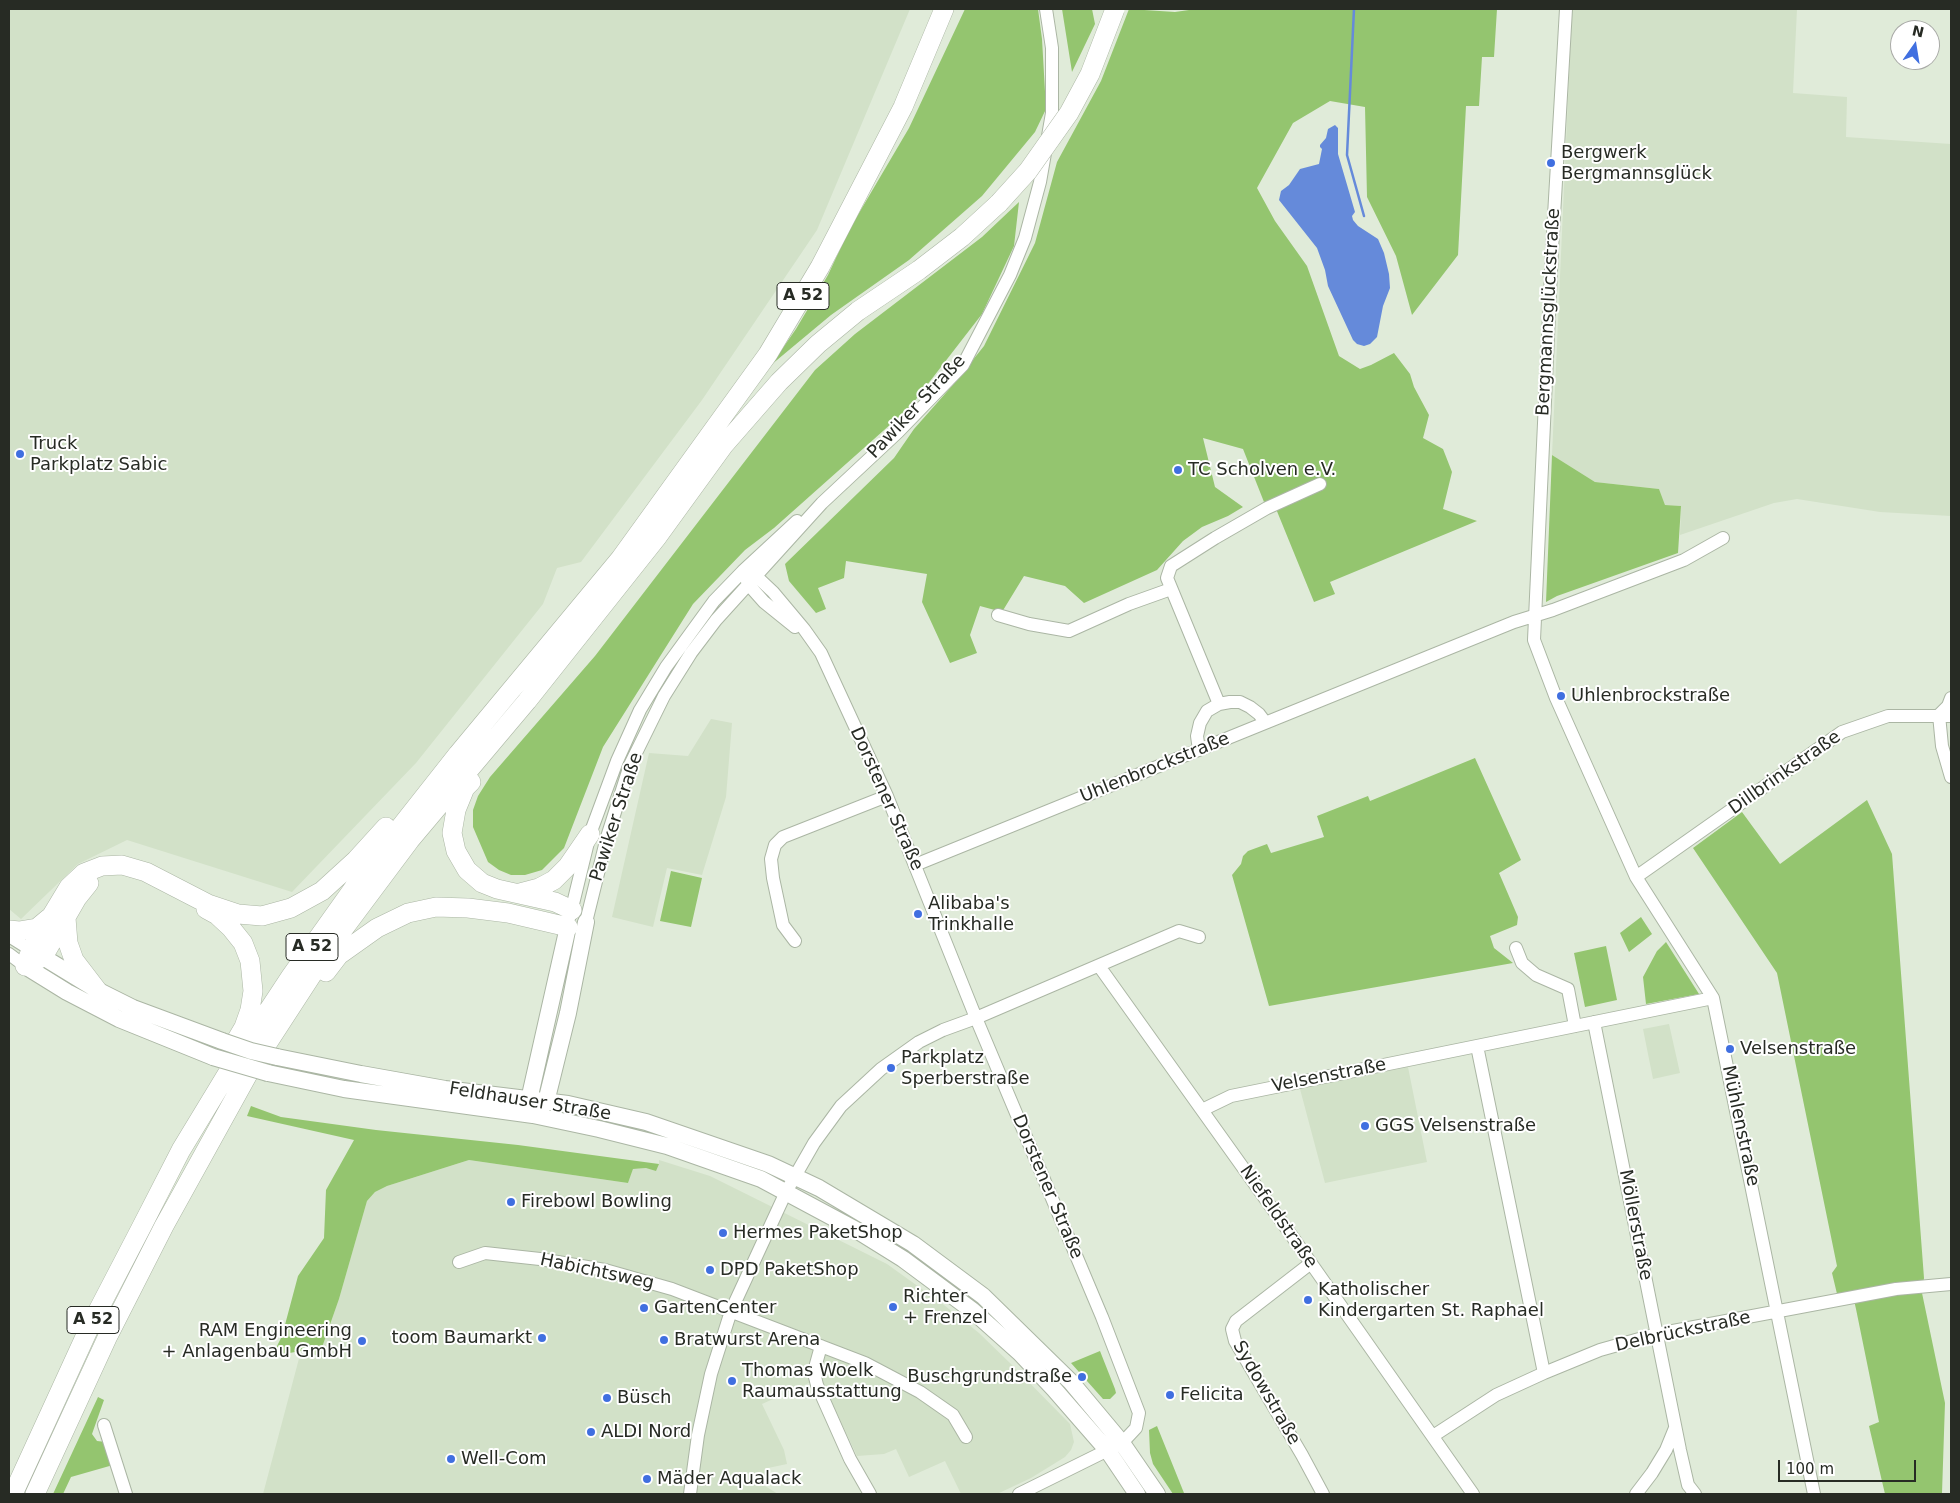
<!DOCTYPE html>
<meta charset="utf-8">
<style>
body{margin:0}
#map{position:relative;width:1960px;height:1503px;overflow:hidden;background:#e0ebd9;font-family:"DejaVu Sans",sans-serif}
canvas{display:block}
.frame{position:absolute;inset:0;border:10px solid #272b24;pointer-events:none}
.north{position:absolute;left:1890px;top:20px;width:50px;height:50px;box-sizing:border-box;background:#fff;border:1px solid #a9aaa7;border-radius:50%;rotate:13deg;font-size:14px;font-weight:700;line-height:20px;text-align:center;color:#272b24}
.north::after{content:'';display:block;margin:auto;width:18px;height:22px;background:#406fe0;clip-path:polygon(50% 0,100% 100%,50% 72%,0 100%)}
.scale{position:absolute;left:1778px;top:1460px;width:138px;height:22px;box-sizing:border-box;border:2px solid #272b24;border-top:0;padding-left:6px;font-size:15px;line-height:18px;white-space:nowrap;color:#272b24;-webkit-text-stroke:4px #fff;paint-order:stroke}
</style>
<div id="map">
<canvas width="1960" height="1503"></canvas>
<div class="frame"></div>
<div class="north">N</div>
<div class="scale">100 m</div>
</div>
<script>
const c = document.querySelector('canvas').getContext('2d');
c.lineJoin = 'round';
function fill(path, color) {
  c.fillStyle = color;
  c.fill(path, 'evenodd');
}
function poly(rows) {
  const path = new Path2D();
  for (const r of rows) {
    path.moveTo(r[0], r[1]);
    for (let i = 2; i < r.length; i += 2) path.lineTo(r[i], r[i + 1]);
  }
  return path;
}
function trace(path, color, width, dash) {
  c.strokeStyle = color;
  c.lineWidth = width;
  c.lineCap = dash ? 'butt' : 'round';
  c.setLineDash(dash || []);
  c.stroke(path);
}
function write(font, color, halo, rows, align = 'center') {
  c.font = font + ' "DejaVu Sans",sans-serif';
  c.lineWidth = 4;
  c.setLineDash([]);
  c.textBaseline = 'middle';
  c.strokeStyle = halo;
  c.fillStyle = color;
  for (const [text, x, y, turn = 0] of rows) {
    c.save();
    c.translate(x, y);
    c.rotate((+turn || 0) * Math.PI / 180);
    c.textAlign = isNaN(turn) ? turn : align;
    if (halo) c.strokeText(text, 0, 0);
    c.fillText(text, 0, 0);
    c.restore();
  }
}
fill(poly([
 [9,9,910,9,817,230,702,400,581,562,557,568,543,604,416,763,292,892,127,840,78,864,21,919,9,909],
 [1572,9,1797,9,1793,93,1847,97,1846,137,1951,144,1951,516,1880,512,1797,499,1774,503,1680,535,1681,506,1665,505,1659,489,1595,482,1552,455],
 [711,719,732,723,726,797,702,875,667,868,653,927,612,917,649,753,688,756],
 [1669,1024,1680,1073,1653,1079,1643,1029],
 [1408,1067,1427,1162,1325,1183,1300,1089],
 [469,1160,628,1183,633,1169,646,1168,659,1164,659,1160,710,1176,887,1264,944,1305,979,1333,1011,1364,1070,1424,1074,1442,1071,1450,1065,1457,1031,1478,997,1494,961,1494,945,1461,909,1477,896,1449,884,1454,857,1456,820,1378,762,1404,784,1450,787,1464,768,1468,765,1486,778,1494,263,1494,301,1351,319,1356,339,1299,367,1201,375,1192,387,1186]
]), '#d2e1c8');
fill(poly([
 [965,9,1038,9,1042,39,1046,109,1035,132,982,196,909,260,831,315,771,365,796,329,828,275,849,230,909,128],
 [1062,9,1092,9,1095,24,1072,72],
 [1129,9,1175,12,1196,9,1497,9,1494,57,1482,57,1479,106,1466,106,1458,255,1412,315,1396,256,1367,197,1365,107,1330,101,1293,123,1257,188,1275,221,1307,266,1339,356,1360,369,1371,365,1394,353,1410,374,1414,387,1429,415,1423,438,1443,449,1452,472,1443,509,1477,521,1330,582,1335,594,1314,602,1272,499,1264,502,1243,449,1203,438,1215,487,1243,507,1228,516,1202,527,1183,541,1157,570,1084,603,1065,586,1024,576,1002,612,980,606,970,635,977,653,950,663,922,602,927,574,846,561,844,578,818,588,826,609,816,613,789,581,785,564,894,458,914,429,952,386,984,346,1035,243,1057,162,1101,81],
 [1019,202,1014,246,982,314,910,407,774,528,745,550,693,604,603,747,564,848,542,870,525,875,511,875,499,870,488,862,473,827,473,810,478,796,490,777,595,656,815,370,855,334,982,237],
 [1552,455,1595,482,1659,489,1665,505,1681,506,1678,553,1557,596,1546,602],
 [1475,758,1521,860,1499,873,1518,917,1517,925,1490,936,1494,948,1513,963,1269,1006,1232,875,1241,864,1243,856,1248,851,1267,844,1271,853,1324,837,1317,816,1368,796,1370,801],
 [1867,800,1892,854,1924,1278,1922,1293,1945,1403,1942,1493,1951,1494,1885,1494,1869,1426,1879,1422,1856,1309,1853,1296,1838,1298,1832,1273,1837,1266,1777,973,1693,848,1742,812,1780,864],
 [671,871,702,878,691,927,660,921],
 [1641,917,1652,934,1629,952,1620,933],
 [1666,942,1699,994,1646,1004,1643,977,1657,951],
 [1606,946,1617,1000,1585,1007,1574,953],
 [251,1106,281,1117,376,1130,518,1145,659,1164,656,1171,646,1168,633,1169,628,1183,469,1160,387,1186,375,1192,367,1201,339,1299,319,1356,301,1351,272,1356,282,1336,298,1276,324,1238,326,1190,354,1140,247,1116],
 [1100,1351,1115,1389,1116,1393,1110,1399,1103,1399,1071,1363],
 [98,1397,104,1400,92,1434,97,1441,106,1442,113,1465,71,1477,63,1494,53,1494],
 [1157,1426,1184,1493,1185,1494,1173,1494,1153,1464,1150,1453,1149,1430]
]), '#94c56f');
fill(poly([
 [1335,125,1338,128,1338,154,1355,212,1352,216,1353,220,1358,226,1378,239,1384,253,1389,274,1390,288,1383,306,1377,337,1370,344,1364,346,1357,344,1353,340,1328,286,1325,270,1317,248,1279,200,1281,191,1289,185,1300,169,1319,164,1322,149,1320,147,1320,145,1326,138,1328,129]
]), '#658ada');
trace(poly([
 [1354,9,1347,155,1364,216]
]), '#658ada', 2.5);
const minor = poly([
 [1566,9,1552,250,1534,640,1556,698,1636,877,1713,998,1814,1494],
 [743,571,756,576,773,592,804,629,821,653,887,796,976,1018,1102,1317,1139,1413,1136,1428,1122,1443,1019,1494],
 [746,578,748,584,764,602,795,627],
 [998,615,1029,624,1069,631,1129,604,1171,589],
 [1219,704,1167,578,1171,566,1215,538,1267,508,1320,484],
 [1939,715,1942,746,1951,777],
 [1939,715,1948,706,1951,698],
 [1199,750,1197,736,1200,723,1207,711,1219,704,1230,702,1240,702,1250,707,1259,714,1265,722],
 [915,865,1514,622,1553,610,1684,560,1723,538],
 [1636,877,1842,732,1888,716,1951,716],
 [570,916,590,834,617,761,640,710,666,667,714,601,743,571,797,521],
 [586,922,607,837,630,765,664,696,691,653,716,620,822,503,898,432,963,365,1010,275,1025,238,1040,182,1052,113,1052,48,1046,9],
 [9,936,36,953],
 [795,941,783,925,773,878,771,859,775,845,783,837,887,796],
 [1516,948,1522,963,1536,975,1568,989,1575,1026],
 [9,954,25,966],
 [1099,966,1294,1239,1473,1494],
 [1594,1022,1680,1450,1688,1485,1695,1494],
 [1477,1046,1544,1373],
 [1202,1110,1231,1096,1713,998],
 [459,1262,485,1253,540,1259,605,1270,672,1289,865,1363,920,1392,953,1415,966,1437],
 [1311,1263,1236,1321,1232,1329,1235,1341,1302,1455,1323,1494],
 [821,1346,816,1364,815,1377,817,1385,850,1459,870,1494],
 [104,1425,126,1494],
 [1433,1436,1496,1395,1544,1373,1600,1350,1657,1334,1896,1289,1951,1284],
 [690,1494,698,1435,711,1374,731,1311,786,1192,814,1143,841,1106,881,1069,919,1042,943,1030,976,1018,1179,931,1199,937],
 [1636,1494,1652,1473,1666,1450,1675,1428]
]);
const major = poly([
 [43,957,97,990,133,1008,222,1041],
 [25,966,67,992,119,1019,213,1057],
 [277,1057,361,1074,445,1089,568,1104,646,1122,768,1164,819,1188,913,1244,983,1296,1071,1382,1122,1443,1157,1494],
 [268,1073,344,1089,533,1115,599,1129,667,1146,761,1179,858,1231,903,1259,973,1311,1020,1353,1054,1389,1108,1451,1137,1494],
 [532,1110,529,1100,568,927],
 [538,1110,546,1102,568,1013,586,922]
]);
const highway = poly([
 [471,782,465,788,456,810,452,833,456,851,467,870,482,883,497,889,555,902,572,910],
 [520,893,539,888,554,880,568,866,590,834],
 [206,909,217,915,231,928,243,943,250,961,253,991,250,1010,244,1027,234,1044],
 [66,918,68,943,74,960,97,990],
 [9,930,19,931,37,928,49,918],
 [25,966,31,950,69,887,84,873,102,866,122,865,146,872,208,904,238,914,262,916,291,908,322,891,356,860,386,827],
 [25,966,43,957,77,898,89,883],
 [326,972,339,955,377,928,408,913,436,907,468,908,508,913,568,927],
 [13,1494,90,1326,142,1226,181,1150,235,1061,291,976,365,872,458,754,620,559,768,354,820,267,903,107,944,9],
 [35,1494,107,1338,164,1226,252,1067,330,947,410,840,527,701,658,536,724,445,779,382,818,344,858,311,919,270,962,237,999,203]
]);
trace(minor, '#abb6a4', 14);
trace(major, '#abb6a4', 18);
trace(highway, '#abb6a4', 20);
trace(minor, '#fff', 12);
trace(major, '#fff', 16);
trace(highway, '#fff', 19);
const majorBridge = poly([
 [222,1041,251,1051,277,1057],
 [213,1057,268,1073]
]);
const highwayBridge = poly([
 [999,203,1028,171,1069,113,1090,74,1115,9]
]);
trace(majorBridge, '#abb6a4', 18, []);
trace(highwayBridge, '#abb6a4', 20, []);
trace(majorBridge, '#fff', 16);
trace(highwayBridge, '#fff', 19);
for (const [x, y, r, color] of [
 [1551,163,5,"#406fe0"],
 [20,454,5,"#406fe0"],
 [1178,470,5,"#406fe0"],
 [1561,696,5,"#406fe0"],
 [918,914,5,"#406fe0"],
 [1730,1049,5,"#406fe0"],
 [891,1068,5,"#406fe0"],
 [1365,1126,5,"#406fe0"],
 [511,1202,5,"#406fe0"],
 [723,1233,5,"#406fe0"],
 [710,1270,5,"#406fe0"],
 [1308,1300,5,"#406fe0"],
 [893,1307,5,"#406fe0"],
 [644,1308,5,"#406fe0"],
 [542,1338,5,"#406fe0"],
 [664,1340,5,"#406fe0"],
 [362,1341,5,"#406fe0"],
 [1082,1377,5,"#406fe0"],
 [732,1381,5,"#406fe0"],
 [1170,1395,5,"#406fe0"],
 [607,1398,5,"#406fe0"],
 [591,1432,5,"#406fe0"],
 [451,1459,5,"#406fe0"],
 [647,1479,5,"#406fe0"]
]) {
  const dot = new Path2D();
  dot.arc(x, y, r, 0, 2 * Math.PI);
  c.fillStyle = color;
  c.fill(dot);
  trace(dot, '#fff', 2);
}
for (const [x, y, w] of [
 [803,296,52],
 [312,947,52],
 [93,1320,52]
]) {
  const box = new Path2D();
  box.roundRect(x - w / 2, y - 13.5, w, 27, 4);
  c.fillStyle = '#fff';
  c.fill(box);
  trace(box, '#272b24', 1);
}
write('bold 16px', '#272b24', null, [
 ["A 52",803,296],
 ["A 52",312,947],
 ["A 52",93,1320]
]);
write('18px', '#272b24', '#fff', [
 ["Bergwerk",1561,153],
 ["Bergmannsglück",1561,174],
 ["Truck",30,444],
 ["Parkplatz Sabic",30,465],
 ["TC Scholven e.V.",1188,470],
 ["Uhlenbrockstraße",1571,696],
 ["Alibaba's",928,904],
 ["Trinkhalle",928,925],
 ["Velsenstraße",1740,1049],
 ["Parkplatz",901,1058],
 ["Sperberstraße",901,1079],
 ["GGS Velsenstraße",1375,1126],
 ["Firebowl Bowling",521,1202],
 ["Hermes PaketShop",733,1233],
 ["DPD PaketShop",720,1270],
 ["Katholischer",1318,1290],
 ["Kindergarten St. Raphael",1318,1311],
 ["Richter",903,1297],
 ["+ Frenzel",903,1318],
 ["GartenCenter",654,1308],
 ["RAM Engineering",352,1331,"right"],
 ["+ Anlagenbau GmbH",352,1352,"right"],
 ["toom Baumarkt",532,1338,"right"],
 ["Bratwurst Arena",674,1340],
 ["Thomas Woelk",742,1371],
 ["Raumausstattung",742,1392],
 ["Buschgrundstraße",1072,1377,"right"],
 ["Felicita",1180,1395],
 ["Büsch",617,1398],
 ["ALDI Nord",601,1432],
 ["Well-Com",461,1459],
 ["Mäder Aqualack",657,1479]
], 'left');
write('18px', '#272b24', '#fff', [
 ["Bergmannsglückstraße",1549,312,-87],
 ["Pawiker Straße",917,407,-47],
 ["Uhlenbrockstraße",1155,768,-22],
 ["Dillbrinkstraße",1785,773,-35],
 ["Dorstener Straße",886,799,66],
 ["Pawiker Straße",617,817,-72],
 ["Velsenstraße",1329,1076,-11],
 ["Feldhauser Straße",530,1102,9],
 ["Mühlenstraße",1740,1126,78],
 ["Dorstener Straße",1047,1187,67],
 ["Niefeldstraße",1278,1217,55],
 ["Möllerstraße",1635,1225,79],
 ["Habichtsweg",597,1272,12],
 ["Delbrückstraße",1683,1332,-12],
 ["Sydowstraße",1266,1393,60]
]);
</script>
